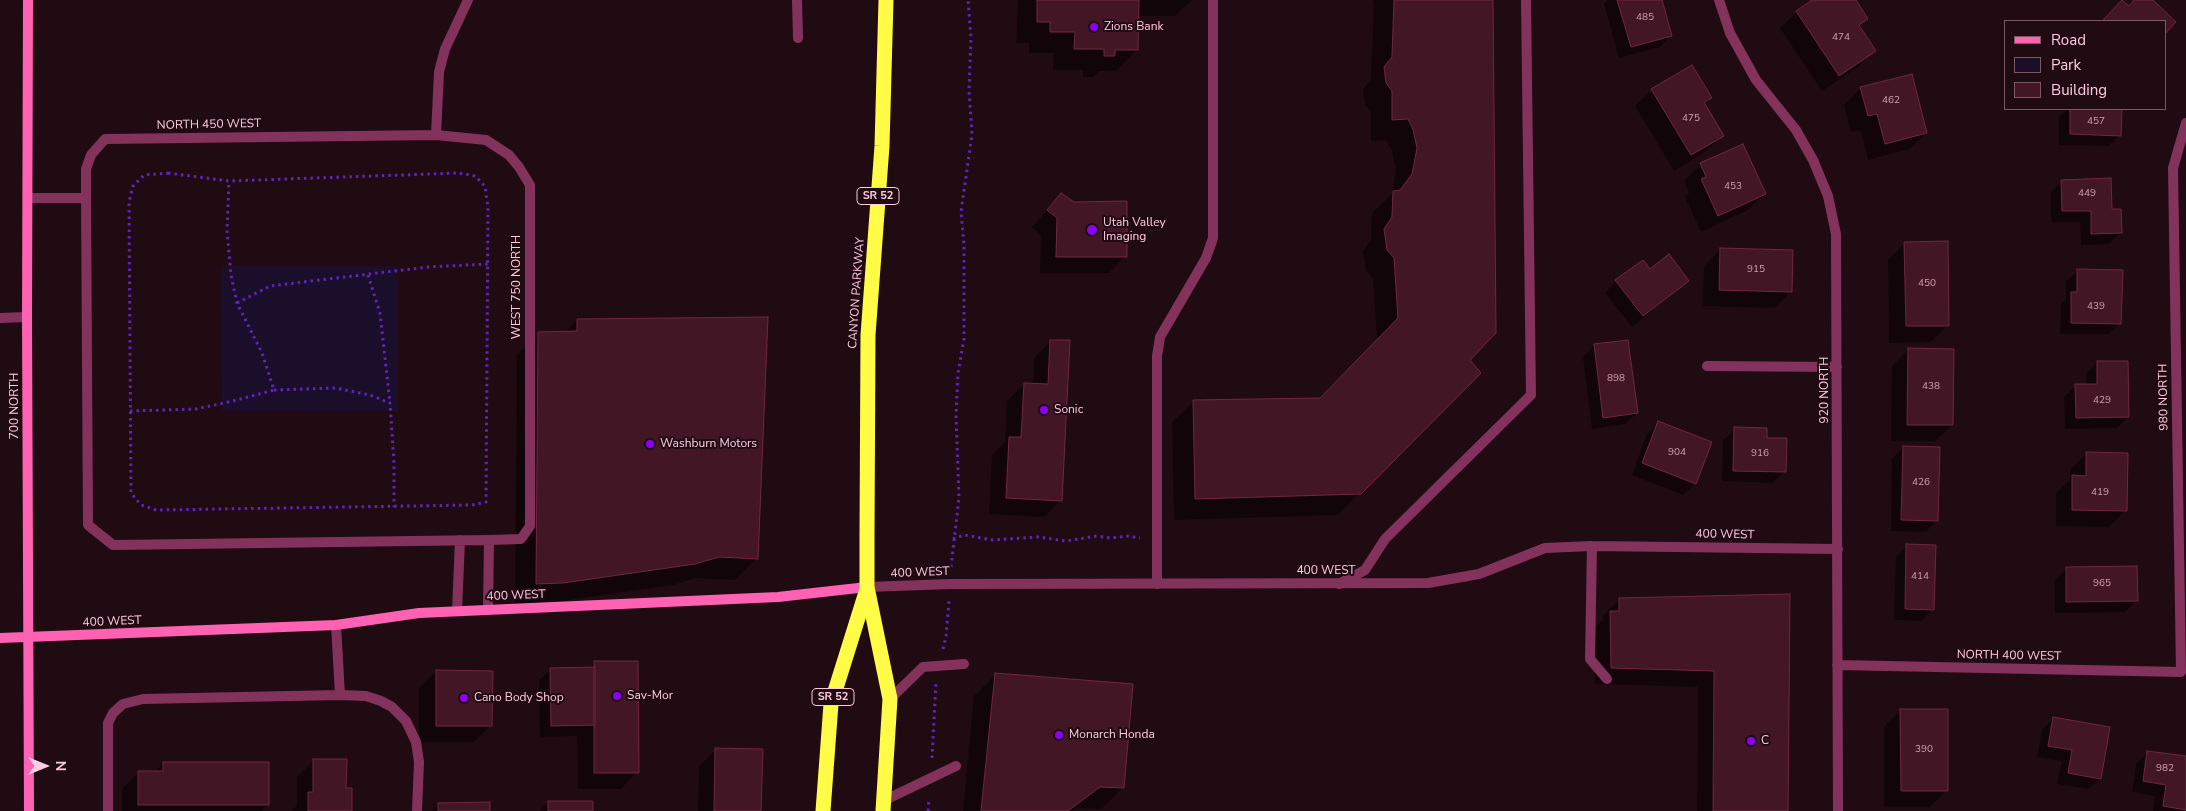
<!DOCTYPE html>
<style>
body{margin:0}
#map{position:relative;width:2186px;height:811px;overflow:hidden;background:#210b13;font-family:"Nunito Sans",sans-serif}
canvas{display:block}
.legend{position:absolute;left:2004px;top:20px;width:162px;height:90px;box-sizing:border-box;background:#210b13;border:1px solid #7a5865;margin:0;padding:6px 9px;list-style:none;font-size:15px;color:#ffcbe1}
.legend li{display:flex;align-items:center;gap:10px;height:25px}
.legend b{width:25px;border:1px solid #7a5865}
.north{position:absolute;left:20px;top:741px;width:50px;height:50px;-webkit-text-stroke:4px #210b13;paint-order:stroke;rotate:90deg;font-size:14px;font-weight:700;line-height:20px;text-align:center;color:#ffcbe1}
.north::after{content:'';display:block;margin:auto;width:18px;height:22px;background:#ffcbe1;clip-path:polygon(50% 0,100% 100%,50% 72%,0 100%)}
</style>
<div id="map">
<canvas width="2186" height="811"></canvas>
<ul class="legend">
<li><b style="height:6px;background:#ff62b3"></b>Road</li>
<li><b style="height:14px;background:#1a0e2b"></b>Park</li>
<li><b style="height:14px;background:#431625"></b>Building</li>
</ul>
<div class="north">N</div>
</div>
<script>
const c = document.querySelector('canvas').getContext('2d');
c.lineJoin = 'round';
function fill(path, color) {
  c.fillStyle = color;
  c.fill(path, 'evenodd');
}
function poly(rows) {
  const path = new Path2D();
  for (const r of rows) {
    path.moveTo(r[0], r[1]);
    for (let i = 2; i < r.length; i += 2) path.lineTo(r[i], r[i + 1]);
  }
  return path;
}
function trace(path, color, width, dash) {
  c.strokeStyle = color;
  c.lineWidth = width;
  c.lineCap = dash ? 'butt' : 'round';
  c.setLineDash(dash || []);
  c.stroke(path);
}
function write(font, color, halo, rows, align = 'center') {
  c.font = font + ' "Nunito Sans",sans-serif';
  c.lineWidth = 4;
  c.setLineDash([]);
  c.textBaseline = 'middle';
  c.strokeStyle = halo;
  c.fillStyle = color;
  for (const [text, x, y, turn = 0] of rows) {
    c.save();
    c.translate(x, y);
    c.rotate((+turn || 0) * Math.PI / 180);
    c.textAlign = isNaN(turn) ? turn : align;
    if (halo) c.strokeText(text, 0, 0);
    c.fillText(text, 0, 0);
    c.restore();
  }
}
fill(poly([
 [221,266,398,266,398,411,222,411]
]), '#1a0e2b');
fill(poly([
 [1018,0,1192,0,1175,16,1137,16,1137,50,1116,71,1099,71,1093,77,1083,77,1083,70,1053,70,1054,53,1029,53,1029,43,1016,43],
 [1372,0,1492,0,1468,360,1480,373,1338,515,1174,520,1172,422,1194,401,1320,400,1377,341,1373,279,1366,271,1363,251,1371,240,1372,213,1392,194,1396,170,1392,151,1386,140,1371,141,1371,112,1365,105,1363,89,1371,79,1374,2],
 [1607,0,1661,0,1671,35,1660,47,1619,58,1604,4],
 [1814,0,1854,0,1867,19,1859,27,1874,50,1858,67,1822,91,1780,28,1797,12],
 [2135,0,2151,0,2174,23,2165,33,2165,21,2103,21,2122,2,2128,7],
 [1861,88,1926,133,1909,149,1868,160,1861,130,1851,132,1844,105],
 [1652,90,1710,97,1703,104,1722,136,1705,152,1674,171,1635,106],
 [2067,109,2121,109,2120,135,2109,146,2059,145,2059,117],
 [1742,145,1765,194,1748,210,1701,232,1685,197,1689,193,1684,181,1701,164],
 [2062,181,2121,233,2109,244,2081,245,2080,222,2051,222,2051,192],
 [1061,195,1126,256,1109,273,1040,273,1041,235,1032,227],
 [1905,243,1948,325,1931,342,1889,343,1888,260],
 [1721,249,1791,292,1774,308,1703,306,1704,266],
 [2078,270,2120,323,2109,334,2060,334,2061,304,2066,299,2066,282],
 [1650,271,1687,281,1632,327,1605,293,1616,281],
 [577,320,757,558,735,580,696,578,673,585,541,604,515,605,517,355,539,333,565,332],
 [1051,341,1061,500,1044,517,989,514,992,455,1005,442,1007,401,1024,384,1033,385,1034,358],
 [1594,345,1637,413,1625,424,1592,429,1583,357],
 [1909,349,1952,425,1935,441,1891,441,1892,366],
 [2097,362,2128,417,2117,428,2065,429,2064,397,2076,385,2086,385,2086,374],
 [1659,423,1710,443,1695,484,1683,495,1632,475,1647,434],
 [1735,429,1765,439,1785,472,1773,483,1722,481,1723,440],
 [1904,447,1937,520,1926,532,1891,531,1892,458],
 [2086,453,2126,510,2109,527,2056,526,2056,493,2070,480,2070,470],
 [1907,545,1933,609,1921,621,1894,620,1896,557],
 [2066,569,2136,601,2125,612,2055,613,2055,580],
 [1788,595,1787,811,1697,811,1698,687,1595,684,1593,629,1603,620,1603,616,1619,599],
 [594,663,637,772,621,789,578,789,577,736,540,737,539,680,551,669,588,669],
 [436,671,491,725,474,742,419,742,419,688],
 [995,675,1123,788,1101,809,1077,808,1072,811,963,811,974,696],
 [1900,710,1947,790,1930,807,1884,807,1884,727],
 [2053,718,2100,778,2089,789,2057,784,2062,761,2037,757,2042,730],
 [716,750,760,811,698,811,699,766],
 [2148,752,2186,758,2186,811,2153,811,2155,796,2132,792,2136,764],
 [314,760,345,789,350,811,292,811,297,805,297,777],
 [163,764,268,804,261,811,122,811,122,789,139,772,154,772],
 [548,802,591,811,539,811],
 [439,804,489,811,432,811]
]), '#0007');
const building = poly([
 [1037,0,1139,0,1138,50,1115,50,1115,56,1104,56,1104,49,1074,49,1075,32,1050,32,1050,22,1037,22,1037,0],
 [1394,0,1493,0,1496,333,1470,360,1481,373,1361,494,1195,499,1193,400,1320,398,1398,318,1394,258,1387,250,1384,229,1392,217,1393,191,1400,190,1412,174,1417,148,1413,129,1408,119,1392,120,1392,91,1386,83,1384,67,1392,57,1394,0],
 [1617,0,1662,0,1672,36,1631,47,1617,0],
 [1812,0,1856,0,1868,19,1859,25,1876,51,1839,76,1796,11,1812,0],
 [2122,0,2129,6,2134,0,2153,0,2176,22,2165,34,2165,21,2102,21,2122,0],
 [1692,65,1712,98,1704,102,1724,136,1691,155,1651,89,1692,65],
 [1912,74,1927,133,1885,144,1877,114,1868,116,1860,87,1912,74],
 [2070,109,2122,109,2121,136,2070,134,2070,109],
 [1743,144,1766,194,1718,216,1701,179,1706,177,1700,163,1743,144],
 [2111,178,2112,209,2121,209,2122,233,2091,234,2091,211,2062,211,2061,180,2111,178],
 [1061,193,1074,202,1127,201,1127,257,1056,257,1057,218,1047,210,1061,193],
 [1948,241,1949,326,1906,326,1904,242,1948,241],
 [1720,248,1793,250,1792,292,1719,290,1720,248],
 [1669,254,1689,281,1643,316,1615,280,1643,260,1650,269,1669,254],
 [2077,269,2123,270,2121,324,2071,323,2071,292,2077,292,2077,269],
 [768,317,758,559,719,557,695,564,563,583,536,584,538,332,577,331,577,319,768,317],
 [1050,340,1070,340,1062,501,1006,498,1009,437,1021,437,1024,383,1048,384,1050,340],
 [1628,340,1638,413,1603,418,1594,344,1628,340],
 [1908,348,1954,349,1953,425,1907,425,1908,348],
 [2097,361,2128,361,2129,417,2076,418,2075,384,2097,384,2097,361],
 [1658,421,1712,442,1696,484,1642,463,1658,421],
 [1734,427,1767,428,1767,438,1787,438,1786,472,1733,471,1734,427],
 [1903,446,1940,447,1938,521,1901,520,1903,446],
 [2086,452,2128,453,2127,511,2072,510,2072,475,2086,476,2086,452],
 [1906,544,1936,545,1934,610,1905,609,1906,544],
 [2137,566,2138,601,2066,602,2066,567,2137,566],
 [1790,594,1788,811,1713,811,1714,671,1611,668,1610,611,1619,611,1619,598,1790,594],
 [594,661,638,661,639,773,594,773,594,661],
 [595,667,595,725,551,726,550,668,595,667],
 [436,670,493,671,492,726,436,726,436,670],
 [995,673,1133,684,1124,788,1100,787,1068,811,981,811,995,673],
 [1900,709,1948,709,1948,791,1901,791,1900,709],
 [2053,717,2110,727,2101,779,2068,773,2072,750,2048,746,2053,717],
 [715,748,763,749,761,811,714,811,715,748],
 [2147,751,2186,756,2186,810,2163,806,2166,785,2143,781,2147,751],
 [313,759,347,759,346,788,352,788,352,811,308,811,308,792,313,792,313,759],
 [163,762,269,762,269,805,138,805,138,771,163,771,163,762],
 [548,801,593,801,593,811,548,811,548,801],
 [490,802,490,811,438,811,438,803,490,802]
]);
fill(building, '#431625');
trace(building, '#71263f', 1);
trace(poly([
 [168,173,229,181,459,173,475,176,485,186,488,208,486,502,472,505,156,510,141,505,131,493,129,202,133,186,144,175,168,173],
 [368,275,380,313,390,403],
 [237,303,270,286,428,267,488,264],
 [274,390,335,388,370,395,390,403,394,463,394,507],
 [130,411,196,409,233,401,274,390,262,353,237,303,231,275,227,231,229,181],
 [953,539,964,535,993,540,1038,537,1066,541,1097,536,1110,538,1128,536,1140,538],
 [951,567,959,498,956,415,958,373,964,339,964,245,961,212,972,134,969,91,971,38,968,0],
 [943,649,946,636,949,601],
 [932,758,936,682],
 [928,811,929,799]
]), '#6024ba', 3, [2.5, 4]);
trace(poly([
 [86,198,88,525,113,545,489,540,488,609],
 [1157,584,1157,356,1160,337,1206,258,1213,238,1213,0],
 [1339,584,1365,570,1385,539,1531,395,1526,0],
 [457,611,460,540],
 [890,699,923,667,964,664],
 [883,801,956,766]
]), '#83325b', 10);
trace(poly([
 [797,0,798,38],
 [1719,0,1730,33,1756,80,1796,130,1813,160,1828,196,1836,234,1838,811],
 [436,135,439,72,445,49,468,0],
 [28,198,86,198,86,169,91,155,105,139,436,135,486,140,509,155,519,167,530,185,530,526,521,539,489,540],
 [0,318,27,317],
 [1707,366,1837,367],
 [1592,546,1590,659,1607,679],
 [867,587,950,584,1428,583,1479,574,1545,548,1592,546,1838,549],
 [336,625,340,695],
 [1837,665,2181,672,2173,168,2186,123],
 [108,811,108,723,113,713,123,704,143,699,340,695,366,696,381,701,392,707,406,721,416,742,419,762,417,811]
]), '#83325b', 10);
trace(poly([
 [28,0,27,317,29,811],
 [0,638,336,625,419,613,778,597,867,587]
]), '#ff62b3', 10);
trace(poly([
 [823,811,831,704,867,589],
 [883,811,890,699,867,587,867,536,868,335,882,146,886,0]
]), '#fffb46', 15);
for (const [x, y, r, color] of [
 [1094,27,5,"#8a00f6"],
 [1092,230,6,"#8a00f6"],
 [1044,410,5,"#8a00f6"],
 [650,444,5,"#8a00f6"],
 [617,696,5,"#8a00f6"],
 [464,698,5,"#8a00f6"],
 [1059,735,5,"#8a00f6"],
 [1751,741,5,"#8a00f6"]
]) {
  const dot = new Path2D();
  dot.arc(x, y, r, 0, 2 * Math.PI);
  c.fillStyle = color;
  c.fill(dot);
  trace(dot, '#210b13', 2);
}
write('10px', '#d09eb2', null, [
 ["485",1645,18],
 ["474",1841,38],
 ["462",1891,101],
 ["475",1691,119],
 ["457",2096,122],
 ["453",1733,187],
 ["449",2087,194],
 ["915",1756,270],
 ["450",1927,284],
 ["439",2096,307],
 ["898",1616,379],
 ["438",1931,387],
 ["429",2102,401],
 ["904",1677,453],
 ["916",1760,454],
 ["426",1921,483],
 ["419",2100,493],
 ["414",1920,577],
 ["965",2102,584],
 ["390",1924,750],
 ["982",2165,769]
]);
for (const [x, y, w] of [
 [878,196,42],
 [833,697,42]
]) {
  const box = new Path2D();
  box.roundRect(x - w / 2, y - 8.5, w, 17, 4);
  c.fillStyle = '#210b13';
  c.fill(box);
  trace(box, '#ffcbe1', 1);
}
write('bold 11px', '#ffcbe1', null, [
 ["SR 52",878,196],
 ["SR 52",833,697]
]);
write('12px', '#ffcbe1', '#210b13', [
 ["Zions Bank",1104,27],
 ["Utah Valley",1103,223],
 ["Imaging",1103,237],
 ["Sonic",1054,410],
 ["Washburn Motors",660,444],
 ["Sav-Mor",627,696],
 ["Cano Body Shop",474,698],
 ["Monarch Honda",1069,735],
 ["C",1761,741]
], 'left');
write('12px', '#ffcbe1', '#210b13', [
 ["NORTH 450 WEST",209,125,-1],
 ["WEST 750 NORTH",517,287,-90],
 ["CANYON PARKWAY",857,293,-86],
 ["920 NORTH",1825,390,-90],
 ["980 NORTH",2164,397,-91],
 ["700 NORTH",15,406,-90],
 ["400 WEST",1725,535,1],
 ["400 WEST",1326,571],
 ["400 WEST",920,573,-2],
 ["400 WEST",516,596,-2],
 ["400 WEST",112,622,-2],
 ["NORTH 400 WEST",2009,656,1]
]);
</script>
